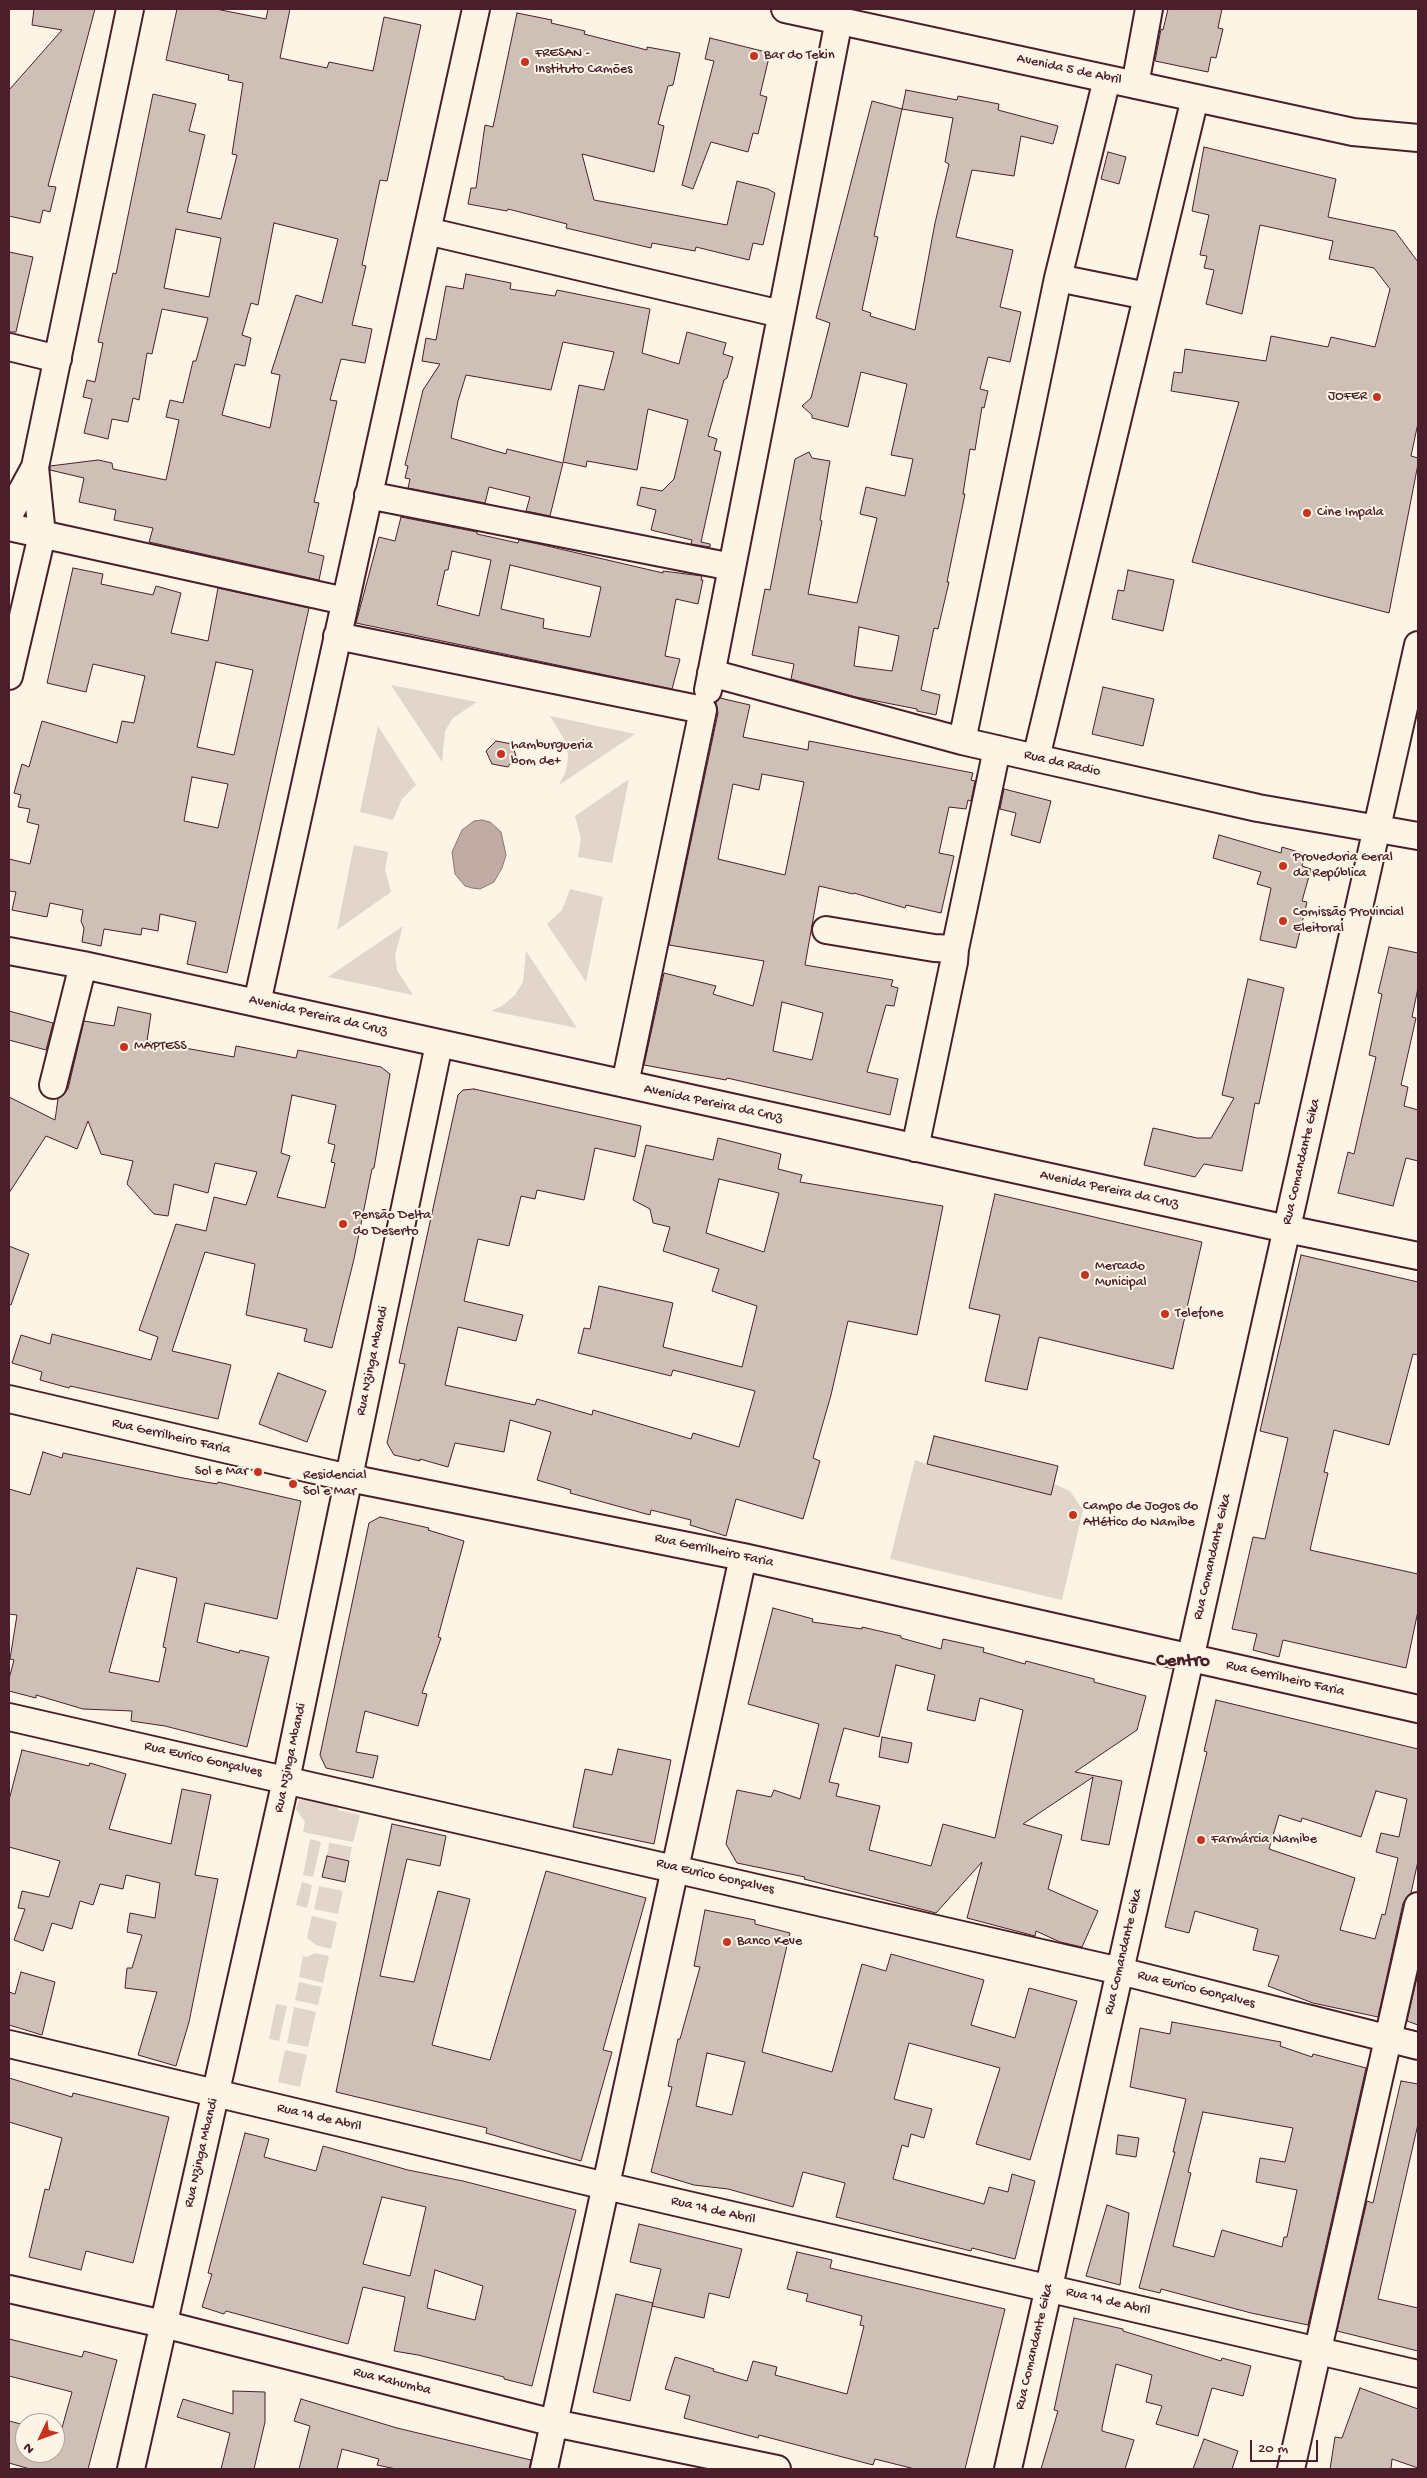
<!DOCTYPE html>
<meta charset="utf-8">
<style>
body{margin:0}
#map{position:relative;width:1427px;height:2478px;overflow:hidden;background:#fcf5e5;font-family:"Gochi Hand",sans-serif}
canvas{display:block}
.frame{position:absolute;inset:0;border:10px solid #4a1f2b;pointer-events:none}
.north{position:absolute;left:15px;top:2413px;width:50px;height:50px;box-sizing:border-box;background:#fcf5e5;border:1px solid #b59f9b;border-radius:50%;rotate:228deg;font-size:14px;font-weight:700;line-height:20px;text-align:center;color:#4a1f2b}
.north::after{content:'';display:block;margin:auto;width:18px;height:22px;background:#c8321e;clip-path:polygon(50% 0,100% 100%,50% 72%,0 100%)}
.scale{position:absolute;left:1250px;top:2440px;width:68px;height:22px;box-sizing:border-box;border:2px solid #4a1f2b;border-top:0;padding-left:6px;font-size:15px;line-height:18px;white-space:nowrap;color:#4a1f2b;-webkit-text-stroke:4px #fcf5e5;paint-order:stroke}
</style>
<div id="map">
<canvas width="1427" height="2478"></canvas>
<div class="frame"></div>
<div class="north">N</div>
<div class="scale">20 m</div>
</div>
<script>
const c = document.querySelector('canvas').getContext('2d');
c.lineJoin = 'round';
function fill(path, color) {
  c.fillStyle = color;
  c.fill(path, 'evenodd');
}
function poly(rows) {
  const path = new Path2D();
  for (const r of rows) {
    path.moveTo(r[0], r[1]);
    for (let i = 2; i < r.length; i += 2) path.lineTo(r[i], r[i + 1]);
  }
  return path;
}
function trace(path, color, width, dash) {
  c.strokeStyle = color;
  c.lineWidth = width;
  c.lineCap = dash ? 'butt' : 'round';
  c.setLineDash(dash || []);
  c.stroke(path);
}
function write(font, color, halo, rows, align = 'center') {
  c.font = font + ' "Gochi Hand",sans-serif';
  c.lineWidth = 4;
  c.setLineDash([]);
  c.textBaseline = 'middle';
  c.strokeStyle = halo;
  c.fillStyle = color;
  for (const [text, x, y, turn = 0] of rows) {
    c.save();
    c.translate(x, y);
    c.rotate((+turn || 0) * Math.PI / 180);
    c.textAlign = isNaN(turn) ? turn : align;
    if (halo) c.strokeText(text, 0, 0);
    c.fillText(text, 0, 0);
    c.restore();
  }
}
fill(poly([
 [391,685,477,702,453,718,445,731,442,762],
 [550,716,635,734,559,785,566,771,568,756,565,741],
 [378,726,416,785,402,799,393,820,360,812],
 [629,779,612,863,578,857,581,838,575,816],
 [354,845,388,852,385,870,391,892,337,930],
 [570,889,603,897,586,982,547,924,562,910],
 [403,926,395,955,397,970,413,995,328,977],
 [526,951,577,1028,491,1011,502,1006,515,995,523,982],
 [934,1436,1058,1466,1054,1484,1070,1491,1083,1510,1062,1600,890,1559,915,1460,927,1464],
 [309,1797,339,1804,338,1810,360,1815,353,1842,303,1832,305,1822,296,1809,299,1800],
 [310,1839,321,1842,313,1877,303,1875],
 [329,1843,352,1847,349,1861,327,1856],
 [302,1882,312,1885,307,1908,296,1905],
 [319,1886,343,1891,338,1914,314,1909],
 [312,1916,337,1922,331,1949,316,1945,307,1938],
 [315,1953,329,1956,323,1983,299,1977,303,1956,307,1957],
 [299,1982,322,1987,318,2005,295,2000],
 [276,2004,287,2006,279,2041,269,2039],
 [294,2007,316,2012,308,2047,287,2043],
 [285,2050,307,2055,300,2087,278,2082]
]), '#e2d5ca');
const water = poly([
 [482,820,490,822,501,832,506,855,502,868,494,882,480,889,472,888,465,886,455,874,452,852,462,830,474,821,482,820]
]);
fill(water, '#c0aca5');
trace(water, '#917474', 1);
const building = poly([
 [34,9,95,9,48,186,56,187,50,212,43,210,40,223,9,216,9,90,62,30,32,25,34,9],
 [177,9,216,9,266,19,268,9,290,9,280,58,327,68,329,62,373,71,384,17,421,25,387,181,380,180,362,265,366,266,352,325,372,329,365,363,341,359,330,400,337,401,314,502,319,503,308,552,324,556,319,580,149,542,153,528,114,520,116,510,79,502,84,478,50,470,50,466,98,460,112,463,113,469,166,480,179,420,166,417,170,400,183,403,193,361,196,361,208,318,162,309,152,354,147,353,139,400,133,398,128,422,112,419,108,439,84,433,92,399,83,397,87,380,95,382,103,343,98,342,113,273,116,274,153,94,196,104,189,131,205,135,187,212,221,219,237,155,232,154,243,83,228,80,229,75,166,60,177,9],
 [274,223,338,239,322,303,296,295,271,373,280,375,270,428,222,415,235,364,245,366,251,338,242,335,251,303,258,305,274,223],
 [176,229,221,238,209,297,164,288,176,229],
 [1168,9,1222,9,1218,28,1223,29,1216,58,1211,57,1208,72,1155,61,1161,29,1163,30,1168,9],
 [517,13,552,20,551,23,585,31,584,34,647,50,647,47,680,53,673,85,668,86,658,124,664,126,654,172,582,154,594,200,727,225,737,181,768,189,775,193,763,245,753,243,749,260,696,247,695,251,652,243,651,248,566,228,567,224,508,209,507,211,468,204,471,188,476,188,485,125,493,127,517,13],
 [710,38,770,53,760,95,767,97,758,134,753,133,748,152,711,142,693,189,682,185,714,61,705,59,710,38],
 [906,90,957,100,958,96,999,104,998,110,1058,126,1053,144,1021,136,1014,176,972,170,956,237,1013,250,1000,307,1021,312,1010,362,988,357,980,389,988,391,984,408,982,407,975,450,970,449,963,494,965,494,947,582,949,582,938,629,934,628,921,690,940,695,936,715,917,711,917,709,856,697,791,679,794,664,752,655,765,589,770,590,795,459,809,452,812,458,830,461,820,520,822,521,808,594,857,603,877,518,860,514,866,487,905,496,913,459,891,455,907,384,861,372,848,427,812,418,812,415,802,406,811,398,830,323,816,318,872,101,902,109,906,90],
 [902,109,953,118,945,162,949,164,935,223,915,330,870,316,871,313,862,310,878,237,874,236,902,109],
 [859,627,899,636,892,671,854,666,859,627],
 [1204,147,1336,179,1328,217,1395,231,1418,262,1418,423,1411,456,1418,458,1418,464,1389,613,1192,562,1239,402,1171,391,1174,372,1182,373,1185,349,1266,361,1271,336,1328,347,1331,337,1375,347,1390,289,1374,268,1329,259,1333,241,1260,225,1242,314,1206,304,1214,270,1204,268,1207,256,1200,255,1209,215,1192,211,1204,147],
 [1108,152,1126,157,1119,184,1101,179,1108,152],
 [9,252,33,257,16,332,9,332,9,252],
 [466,274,511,283,510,289,555,296,557,290,650,309,642,353,679,364,687,332,726,343,723,354,733,357,727,378,724,380,708,436,717,439,714,450,721,452,701,542,710,544,710,547,691,544,692,540,651,530,656,510,637,505,641,487,662,491,674,479,688,420,648,409,637,470,587,461,586,467,563,462,579,385,604,390,614,352,563,342,551,390,466,375,458,401,451,438,506,454,507,449,563,463,550,516,526,511,530,497,489,487,485,503,408,488,410,479,405,478,408,466,405,465,423,390,440,364,422,361,426,338,436,340,446,286,463,289,466,274],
 [401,517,477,532,477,534,518,543,519,540,543,545,663,573,663,571,702,576,701,580,703,580,698,604,676,599,665,656,680,659,672,689,356,623,379,537,395,541,401,517],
 [452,551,491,560,479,616,437,605,445,570,448,570,452,551],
 [510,565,601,587,590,637,543,628,544,619,501,609,510,565],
 [73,568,103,574,101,584,153,595,156,586,181,593,171,633,208,641,218,588,309,608,227,973,187,964,196,922,160,914,158,931,142,928,141,935,104,929,101,946,82,942,84,928,81,921,83,910,50,903,47,917,12,910,16,892,9,891,9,859,30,864,39,825,27,822,30,809,18,807,21,795,14,793,22,764,29,767,42,721,117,743,122,721,134,723,145,676,93,664,86,692,47,683,73,568],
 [216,662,253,670,234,755,197,747,216,662],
 [192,777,228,784,218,828,184,821,192,777],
 [1128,570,1174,580,1163,631,1112,619,1118,590,1124,591,1128,570],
 [1103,687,1154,699,1143,746,1092,734,1103,687],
 [720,698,750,705,743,737,808,750,809,741,973,773,971,780,975,781,971,801,968,800,966,809,949,807,939,853,954,856,941,913,906,905,905,908,854,893,853,894,819,886,805,965,893,980,891,986,898,988,894,1006,886,1005,867,1072,898,1079,890,1115,727,1078,726,1080,644,1065,664,973,716,986,713,994,753,1006,764,961,669,945,718,713,716,702,720,698],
 [762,774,804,782,785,875,718,859,733,784,759,790,762,774],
 [782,1002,823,1013,812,1060,773,1051,782,1002],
 [496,741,512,744,516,756,508,767,492,764,486,751,496,741],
 [1004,789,1051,801,1040,843,1011,835,1016,813,1000,809,1004,789],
 [1219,835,1281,853,1282,847,1305,854,1302,866,1311,869,1302,901,1307,902,1296,948,1260,940,1271,888,1257,884,1261,872,1213,858,1219,835],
 [1389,947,1418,953,1418,988,1412,1017,1416,1018,1401,1085,1408,1087,1404,1106,1418,1110,1418,1161,1406,1158,1393,1206,1338,1193,1348,1152,1354,1154,1376,1057,1369,1055,1382,994,1378,993,1389,947],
 [1248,979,1284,988,1259,1104,1255,1103,1242,1171,1204,1164,1195,1177,1144,1165,1153,1128,1197,1138,1211,1138,1234,1098,1222,1095,1248,979],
 [118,1007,151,1014,147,1041,234,1057,236,1046,296,1058,298,1050,381,1067,390,1074,374,1168,372,1169,354,1259,332,1348,304,1341,307,1329,246,1315,255,1264,205,1252,172,1351,231,1365,218,1419,70,1386,69,1388,40,1380,42,1372,12,1363,21,1335,50,1344,52,1334,151,1360,158,1337,139,1330,176,1224,206,1231,214,1197,246,1205,257,1172,215,1163,208,1193,174,1184,168,1216,154,1214,127,1184,133,1161,101,1154,88,1121,77,1149,46,1136,9,1193,9,1097,55,1120,58,1099,68,1089,84,1021,114,1026,118,1007],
 [292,1095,336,1105,328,1143,335,1145,331,1162,335,1163,325,1208,277,1197,290,1156,281,1153,292,1095],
 [9,1011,53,1023,46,1050,9,1040,9,1011],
 [474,1089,641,1126,635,1157,595,1148,584,1200,537,1190,535,1199,521,1196,509,1246,478,1239,464,1301,523,1315,516,1341,458,1327,445,1385,535,1405,537,1399,592,1415,593,1410,691,1439,693,1433,739,1447,755,1391,673,1370,671,1376,578,1353,584,1328,590,1329,599,1286,673,1303,663,1347,742,1367,757,1306,712,1291,719,1269,663,1251,670,1227,653,1223,650,1209,633,1200,646,1145,713,1160,718,1138,781,1154,778,1169,802,1175,800,1182,943,1206,917,1335,848,1321,831,1395,813,1458,820,1461,803,1519,736,1499,726,1536,690,1525,691,1520,651,1510,650,1515,570,1493,571,1490,537,1480,551,1432,510,1420,504,1452,455,1443,448,1467,420,1459,420,1461,394,1455,387,1443,405,1364,399,1363,458,1095,463,1090,474,1089],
 [719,1179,779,1193,764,1252,706,1233,719,1179],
 [995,1194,1202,1242,1173,1369,1039,1337,1027,1390,985,1381,1000,1315,969,1308,995,1194],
 [9,1246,29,1254,11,1305,9,1304,9,1246],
 [1301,1255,1418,1282,1418,1355,1413,1354,1389,1445,1334,1430,1324,1472,1328,1473,1310,1550,1418,1574,1418,1611,1406,1668,1283,1640,1279,1657,1253,1650,1257,1634,1232,1629,1253,1537,1265,1539,1288,1438,1260,1431,1301,1255],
 [278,1373,326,1391,307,1442,259,1424,278,1373],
 [934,1436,1058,1466,1051,1495,927,1464,934,1436],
 [43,1452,62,1458,63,1453,183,1478,217,1484,218,1482,301,1501,277,1619,205,1603,197,1642,239,1653,240,1650,269,1657,247,1747,165,1726,131,1721,132,1711,83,1709,36,1695,36,1698,9,1691,9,1679,14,1660,10,1659,17,1615,9,1614,9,1489,30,1495,43,1452],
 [137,1568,177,1578,163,1647,166,1648,159,1682,109,1672,137,1568],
 [380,1517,429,1528,428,1530,464,1541,438,1637,441,1638,422,1693,427,1694,418,1726,365,1711,356,1752,378,1756,373,1778,326,1768,320,1755,369,1523,380,1517],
 [773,1608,813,1619,812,1622,862,1629,862,1627,901,1636,901,1638,941,1649,943,1639,984,1648,983,1652,1025,1664,1026,1661,1094,1679,1094,1682,1146,1696,1137,1730,1075,1772,1122,1781,1109,1845,1081,1840,1093,1777,1023,1824,1062,1835,1048,1889,1098,1911,1082,1947,1060,1942,1036,1931,1035,1936,967,1918,982,1862,936,1913,804,1879,805,1877,737,1863,726,1844,737,1790,771,1797,774,1790,800,1799,819,1724,748,1704,773,1608],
 [896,1665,935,1675,927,1710,975,1721,980,1698,1023,1710,995,1838,943,1824,931,1866,869,1850,880,1806,836,1796,839,1784,829,1782,844,1728,879,1737,896,1665],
 [1216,1700,1418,1749,1418,1861,1411,1893,1403,1903,1378,2017,1313,2003,1268,1986,1279,1956,1253,1950,1258,1929,1195,1911,1189,1933,1165,1927,1207,1752,1204,1751,1216,1700],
 [1376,1791,1407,1799,1399,1837,1381,1833,1376,1852,1398,1858,1385,1915,1382,1914,1375,1939,1340,1930,1355,1878,1269,1849,1279,1815,1301,1822,1302,1818,1361,1837,1376,1791],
 [882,1737,912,1743,908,1763,879,1757,882,1737],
 [618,1749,671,1760,654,1844,573,1827,585,1769,612,1775,618,1749],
 [22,1750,89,1766,90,1763,126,1774,109,1829,171,1844,182,1789,211,1795,195,1875,218,1879,189,2022,176,2066,138,2055,157,1992,125,1988,127,1968,132,1968,142,1935,127,1932,130,1913,155,1918,160,1883,126,1875,123,1889,100,1884,93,1905,80,1901,72,1929,52,1923,43,1951,14,1940,25,1909,18,1908,22,1891,49,1897,60,1861,9,1847,9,1800,22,1750],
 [392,1824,446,1836,440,1866,407,1859,380,1976,414,1982,438,1891,470,1899,432,2045,490,2060,546,1871,646,1898,603,2050,612,2052,581,2161,486,2133,487,2128,336,2092,392,1824],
 [327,1856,349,1861,345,1882,322,1877,327,1856],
 [705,1910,755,1920,755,1924,790,1933,762,2052,832,2072,862,1964,886,1971,891,1954,984,1980,971,2025,1015,2038,1029,1988,1077,2001,1030,2160,976,2144,1000,2068,909,2043,894,2099,932,2109,924,2138,911,2134,908,2147,902,2145,893,2179,984,2204,989,2187,1008,2192,1012,2174,1035,2181,1015,2259,972,2248,971,2251,836,2217,845,2183,803,2172,793,2207,728,2189,694,2185,651,2172,672,2087,668,2086,678,2039,680,2039,700,1967,694,1966,705,1910],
 [707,2053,745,2062,732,2115,696,2106,707,2053],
 [21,1972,55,1982,42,2035,9,2025,9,1992,15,1994,21,1972],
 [1418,1973,1418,2025,1407,2021,1418,1973],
 [1172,2022,1281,2042,1280,2046,1312,2057,1313,2054,1366,2068,1308,2325,1251,2313,1161,2289,1160,2293,1139,2288,1175,2152,1173,2152,1186,2099,1130,2087,1140,2028,1170,2034,1172,2022],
 [1203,2112,1293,2128,1285,2162,1260,2158,1256,2182,1297,2190,1287,2237,1284,2237,1282,2247,1222,2230,1214,2257,1173,2246,1191,2173,1188,2172,1203,2112],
 [9,2078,72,2097,73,2093,169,2117,133,2263,86,2251,81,2270,29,2257,45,2189,49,2190,62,2138,9,2122,9,2078],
 [1401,2081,1418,2084,1418,2124,1378,2299,1418,2308,1418,2351,1337,2331,1367,2201,1373,2203,1401,2081],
 [245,2133,269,2139,264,2157,316,2171,323,2146,408,2170,463,2181,576,2210,532,2386,504,2379,504,2377,418,2355,394,2351,405,2297,363,2287,348,2344,226,2311,224,2314,202,2307,212,2274,208,2273,245,2133],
 [382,2197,426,2207,410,2276,363,2264,382,2197],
 [435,2270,483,2286,475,2320,427,2308,435,2270],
 [1118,2135,1139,2138,1136,2157,1116,2154,1118,2135],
 [1107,2205,1129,2213,1120,2285,1086,2276,1107,2205],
 [639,2224,742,2249,729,2298,709,2293,704,2318,652,2306,661,2269,630,2262,639,2224],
 [797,2252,832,2260,830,2268,1005,2309,965,2469,915,2469,875,2459,873,2465,759,2435,758,2438,684,2418,690,2396,665,2389,675,2357,714,2369,713,2371,747,2381,753,2361,777,2367,775,2375,847,2394,864,2326,860,2325,862,2316,806,2301,808,2294,787,2289,797,2252],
 [616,2294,653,2303,630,2401,593,2392,616,2294],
 [1074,2318,1123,2329,1123,2331,1221,2361,1222,2358,1251,2366,1243,2396,1212,2388,1198,2436,1156,2424,1162,2406,1146,2402,1152,2375,1116,2364,1102,2428,1102,2431,1134,2440,1125,2469,1041,2469,1058,2411,1054,2410,1074,2318],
 [9,2339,82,2357,84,2351,117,2360,88,2469,30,2469,9,2463,9,2421,25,2425,25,2453,55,2453,55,2433,60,2435,72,2392,9,2376,9,2339],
 [1360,2388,1418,2409,1418,2468,1392,2459,1391,2469,1330,2469,1335,2437,1342,2438,1360,2388],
 [233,2391,265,2392,265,2422,254,2469,221,2469,230,2433,177,2417,183,2399,233,2414,233,2391],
 [301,2399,397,2428,531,2460,529,2469,396,2469,377,2465,379,2459,342,2449,337,2469,299,2469,310,2426,294,2421,301,2399],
 [1204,2439,1238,2451,1232,2469,1193,2469,1204,2439]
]);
fill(building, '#cfc0b7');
trace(building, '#4a1f2b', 1);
const minor = poly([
 [785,9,1353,132,1418,138],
 [1135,85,1149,9],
 [427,231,781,314],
 [1058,278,1147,296],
 [9,347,58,359],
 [368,495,732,567],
 [9,515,35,467,130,9],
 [9,527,345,601],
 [337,636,703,710,625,1084],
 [711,673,962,741,1036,758,1258,808,1418,836],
 [9,676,42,535,35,467],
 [708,690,839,20],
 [962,741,1058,278,1107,79],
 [1036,758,1195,98],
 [826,930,934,948,955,949,997,749],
 [9,951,83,965,1287,1229,1418,1256],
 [257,1003,476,9],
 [53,1085,83,965],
 [915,1148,954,962,955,949],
 [9,1399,349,1478,743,1557,1418,1709],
 [9,1717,1120,1971,1418,2046],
 [9,2044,606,2186,1418,2374],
 [9,2289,163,2324,554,2423,777,2469],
 [131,2469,286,1780,439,1044],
 [544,2469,743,1557],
 [1008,2469,1418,645],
 [1291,2469,1418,1906]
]);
trace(minor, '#4a1f2b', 30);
trace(minor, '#fcf5e5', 26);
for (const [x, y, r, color] of [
 [754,56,5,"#c8321e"],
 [525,62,5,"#c8321e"],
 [1377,397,5,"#c8321e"],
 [1307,513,5,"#c8321e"],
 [501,754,5,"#c8321e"],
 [1283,866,5,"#c8321e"],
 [1283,921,5,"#c8321e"],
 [124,1047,5,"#c8321e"],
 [343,1224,5,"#c8321e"],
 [1085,1275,5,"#c8321e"],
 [1165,1314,5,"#c8321e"],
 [258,1472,5,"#c8321e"],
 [293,1484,5,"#c8321e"],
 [1073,1515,5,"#c8321e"],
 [1201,1840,5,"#c8321e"],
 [727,1942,5,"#c8321e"]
]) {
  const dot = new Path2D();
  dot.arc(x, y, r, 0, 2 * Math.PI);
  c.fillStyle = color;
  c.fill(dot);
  trace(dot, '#fcf5e5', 2);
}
write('14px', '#4a1f2b', '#fcf5e5', [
 ["FRESAN -",535,54],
 ["Instituto Camões",535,70],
 ["Bar do Tekin",764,56],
 ["JOFER",1367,397,"right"],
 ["Cine Impala",1317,513],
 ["hamburgueria",511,746],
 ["bom de+",511,762],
 ["Provedoria Geral",1293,858],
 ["da República",1293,874],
 ["Comissão Provincial",1293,913],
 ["Eleitoral",1293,929],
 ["MAPTESS",134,1047],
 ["Pensão Delta",353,1216],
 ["do Deserto",353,1232],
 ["Mercado",1095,1267],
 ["Municipal",1095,1283],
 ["Telefone",1175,1314],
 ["Sol e Mar",248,1472,"right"],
 ["Residencial",303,1476],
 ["Sol e Mar",303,1492],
 ["Campo de Jogos do",1083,1507],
 ["Atlético do Namibe",1083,1523],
 ["Farmárcia Namibe",1211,1840],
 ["Banco Keve",737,1942]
], 'left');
write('14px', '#4a1f2b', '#fcf5e5', [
 ["Avenida 5 de Abril",1069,70,12],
 ["Rua da Radio",1062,764,13],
 ["Avenida Pereira da Cruz",318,1016,13],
 ["Avenida Pereira da Cruz",713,1104,12],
 ["Rua Comandante Gika",1302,1162,-77],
 ["Avenida Pereira da Cruz",1109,1190,12],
 ["Rua Nzinga Mbandi",373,1361,-78],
 ["Rua Gerrilheiro Faria",171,1437,13],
 ["Rua Gerrilheiro Faria",714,1551,12],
 ["Rua Comandante Gika",1213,1557,-77],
 ["Rua Gerrilheiro Faria",1285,1679,13],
 ["Rua Nzinga Mbandi",291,1758,-78],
 ["Rua Eurico Gonçalves",203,1760,13],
 ["Rua Eurico Gonçalves",715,1877,13],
 ["Rua Comandante Gika",1124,1952,-77],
 ["Rua Eurico Gonçalves",1196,1990,14],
 ["Rua 14 de Abril",319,2118,13],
 ["Rua Nzinga Mbandi",202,2153,-77],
 ["Rua 14 de Abril",713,2211,13],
 ["Rua 14 de Abril",1108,2302,13],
 ["Rua Comandante Gika",1035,2347,-77],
 ["Rua Kahumba",392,2382,14]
]);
write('bold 19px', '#4a1f2b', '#fcf5e5', [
 ["Centro",1183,1662]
]);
</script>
